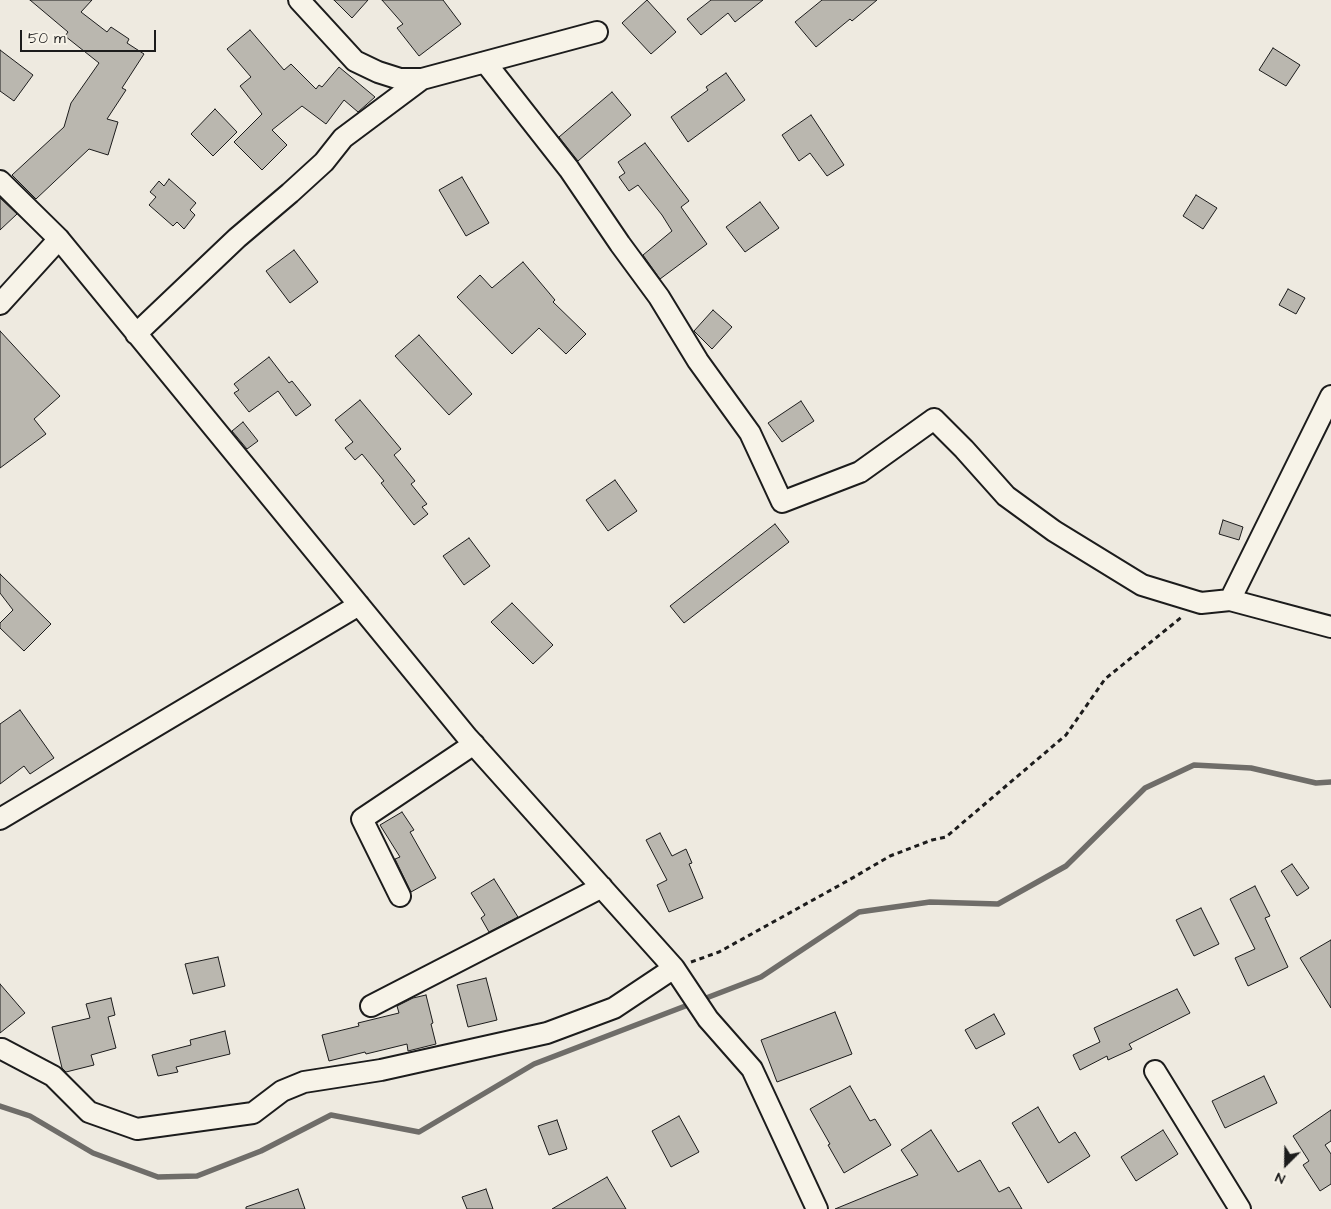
<!DOCTYPE html>
<style>
body{margin:0}
#map{position:relative;width:1331px;height:1209px;overflow:hidden;background:#eeeae0;font-family:"Architects Daughter",sans-serif}
canvas{display:block}
.north{position:absolute;left:1261px;top:1139px;width:50px;height:50px;-webkit-text-stroke:4px #f7f3e8;paint-order:stroke;rotate:203deg;font-size:14px;font-weight:700;line-height:20px;text-align:center;color:#1c1c1c}
.north::after{content:'';display:block;margin:auto;width:18px;height:22px;background:#1c1c1c;clip-path:polygon(50% 0,100% 100%,50% 72%,0 100%)}
.scale{position:absolute;left:20px;top:30px;width:136px;height:22px;box-sizing:border-box;border:2px solid #1c1c1c;border-top:0;padding-left:6px;font-size:15px;line-height:18px;white-space:nowrap;color:#1c1c1c;-webkit-text-stroke:4px #f7f3e8;paint-order:stroke}
</style>
<div id="map">
<canvas width="1331" height="1209"></canvas>
<div class="north">N</div>
<div class="scale">50 m</div>
</div>
<script>
const c = document.querySelector('canvas').getContext('2d');
c.lineJoin = 'round';
function poly(rows) {
  const path = new Path2D();
  for (const r of rows) {
    path.moveTo(r[0], r[1]);
    for (let i = 2; i < r.length; i += 2) path.lineTo(r[i], r[i + 1]);
  }
  return path;
}
function trace(path, color, width, dash) {
  c.strokeStyle = color;
  c.lineWidth = width;
  c.lineCap = dash ? 'butt' : 'round';
  c.setLineDash(dash || []);
  c.stroke(path);
}
function fill(path, color) {
  c.fillStyle = color;
  c.fill(path, 'evenodd');
}
trace(poly([
 [0,1106,30,1116,93,1153,158,1177,197,1176,261,1151,331,1115,419,1132,534,1064,761,977,859,912,930,902,998,904,1066,866,1145,788,1194,765,1251,768,1316,783,1331,782]
]), '#6f6d69', 5.5);
const building = poly([
 [30,0,92,0,81,12,107,32,111,27,129,39,127,43,144,54,122,88,126,90,107,119,118,122,108,155,89,149,36,199,12,175,64,127,71,103,99,63,65,36,68,32,30,0],
 [334,0,368,0,352,18,334,0],
 [382,0,443,0,461,24,419,56,397,28,403,24,382,0],
 [647,0,676,32,651,54,622,23,647,0],
 [711,0,763,0,735,22,728,13,701,35,687,19,711,0],
 [822,0,877,0,852,21,850,19,816,47,795,22,822,0],
 [250,30,284,70,291,64,316,89,319,85,322,87,339,67,375,97,358,112,344,100,326,124,302,106,272,130,287,145,262,170,234,142,262,114,240,86,251,77,227,49,250,30],
 [1273,48,1300,65,1286,86,1259,70,1273,48],
 [0,50,33,75,14,101,0,91,0,50],
 [726,73,745,100,688,142,671,117,708,90,706,87,726,73],
 [612,92,631,115,578,161,559,137,612,92],
 [215,109,237,132,213,156,191,134,215,109],
 [811,115,844,165,827,176,810,153,799,161,782,135,811,115],
 [645,143,689,201,681,207,707,244,660,279,643,255,672,231,662,215,638,185,629,191,619,177,625,173,618,162,645,143],
 [462,177,489,223,466,236,439,190,462,177],
 [169,179,196,203,190,210,195,215,184,229,177,222,173,226,149,205,156,197,150,192,159,181,164,186,169,179],
 [1196,195,1217,208,1203,229,1183,216,1196,195],
 [0,198,17,214,0,230,0,198],
 [760,202,779,228,745,252,726,227,760,202],
 [294,250,318,282,290,303,266,271,294,250],
 [523,262,555,300,553,302,586,334,566,354,539,328,512,354,457,297,480,275,492,288,523,262],
 [1288,289,1305,298,1296,314,1279,305,1288,289],
 [713,310,732,327,712,349,694,331,713,310],
 [0,331,60,396,34,419,46,434,0,468,0,331],
 [419,335,472,394,449,415,395,356,419,335],
 [269,357,289,383,292,381,311,405,296,416,278,391,249,412,234,393,239,390,234,384,269,357],
 [360,400,401,449,394,455,415,481,411,484,427,504,422,507,428,514,414,525,381,483,384,481,362,454,355,460,345,448,353,442,335,420,360,400],
 [801,401,814,421,782,442,768,423,801,401],
 [243,422,258,441,247,449,232,431,243,422],
 [615,480,637,511,608,531,586,500,615,480],
 [1223,520,1243,527,1239,540,1219,534,1223,520],
 [775,524,789,542,684,623,670,606,775,524],
 [469,538,490,566,464,585,443,556,469,538],
 [0,574,51,624,24,651,0,628,0,623,13,610,0,593,0,574],
 [512,603,553,645,533,664,491,622,512,603],
 [20,710,54,758,30,774,24,766,0,784,0,724,20,710],
 [402,812,414,830,410,832,436,878,411,892,395,859,400,857,380,825,402,812],
 [660,833,672,856,686,849,692,863,689,864,703,898,669,912,657,885,667,880,646,840,660,833],
 [1292,864,1309,888,1297,896,1281,871,1292,864],
 [494,879,518,917,489,932,481,918,485,915,471,893,494,879],
 [1255,886,1270,916,1265,918,1288,967,1248,986,1235,958,1255,949,1230,899,1255,886],
 [1201,908,1219,944,1194,956,1176,920,1201,908],
 [1331,940,1331,1008,1300,958,1331,940],
 [218,957,225,986,193,994,185,964,218,957],
 [486,978,497,1020,468,1027,457,985,486,978],
 [0,984,25,1013,0,1033,0,984],
 [1177,989,1190,1013,1129,1044,1132,1049,1108,1060,1107,1056,1080,1070,1073,1055,1100,1042,1094,1028,1177,989],
 [426,995,433,1023,431,1024,436,1044,408,1051,407,1044,366,1054,365,1052,329,1061,322,1035,359,1026,358,1023,399,1013,397,1006,413,998,426,995],
 [111,998,115,1015,108,1017,116,1048,91,1055,94,1065,66,1072,62,1068,52,1027,90,1018,86,1004,111,998],
 [835,1012,852,1054,777,1082,761,1040,835,1012],
 [994,1014,1005,1034,976,1049,965,1030,994,1014],
 [225,1031,230,1054,176,1067,178,1072,158,1076,152,1055,191,1045,190,1040,225,1031],
 [1264,1076,1277,1103,1225,1128,1212,1101,1264,1076],
 [850,1086,870,1121,875,1119,891,1145,844,1173,828,1145,830,1144,810,1109,850,1086],
 [1038,1107,1059,1143,1075,1132,1090,1156,1048,1183,1012,1123,1038,1107],
 [1331,1110,1331,1141,1325,1145,1331,1154,1331,1184,1320,1191,1303,1165,1309,1161,1293,1136,1331,1110],
 [679,1116,699,1152,671,1167,652,1131,679,1116],
 [557,1120,567,1149,549,1155,538,1126,557,1120],
 [931,1130,958,1172,980,1160,999,1192,1009,1187,1022,1209,835,1209,918,1175,901,1150,931,1130],
 [1163,1130,1178,1154,1136,1181,1121,1157,1163,1130],
 [607,1177,626,1209,552,1209,607,1177],
 [298,1189,305,1209,246,1209,246,1207,298,1189],
 [486,1189,493,1209,467,1209,462,1197,486,1189]
]);
fill(building, '#bab7af');
trace(building, '#1c1c1c', 1);
const street = poly([
 [299,0,355,61,378,72,400,79,422,79,597,32],
 [485,62,569,169,620,244,659,297,698,361,750,433,782,502,860,472,934,419,964,449,1006,496,1054,531,1142,585,1201,603,1230,600,1331,627],
 [0,181,59,239,468,738,674,968],
 [0,304,59,239],
 [136,334,237,238,290,193,324,162,343,138,422,79],
 [1230,600,1331,396],
 [0,819,359,605],
 [400,896,362,819,474,744],
 [371,1006,602,887],
 [0,1049,2,1049,53,1076,89,1112,137,1129,253,1113,282,1091,304,1082,381,1070,547,1033,614,1008,674,968,708,1019,752,1069,817,1209],
 [1155,1071,1240,1209]
]);
trace(street, '#1c1c1c', 24);
trace(poly([
 [691,962,719,952,849,880,890,856,932,840,946,837,1066,735,1105,679,1183,616]
]), '#1c1c1c', 3, [5, 4]);
trace(street, '#f7f3e8', 20);
</script>
